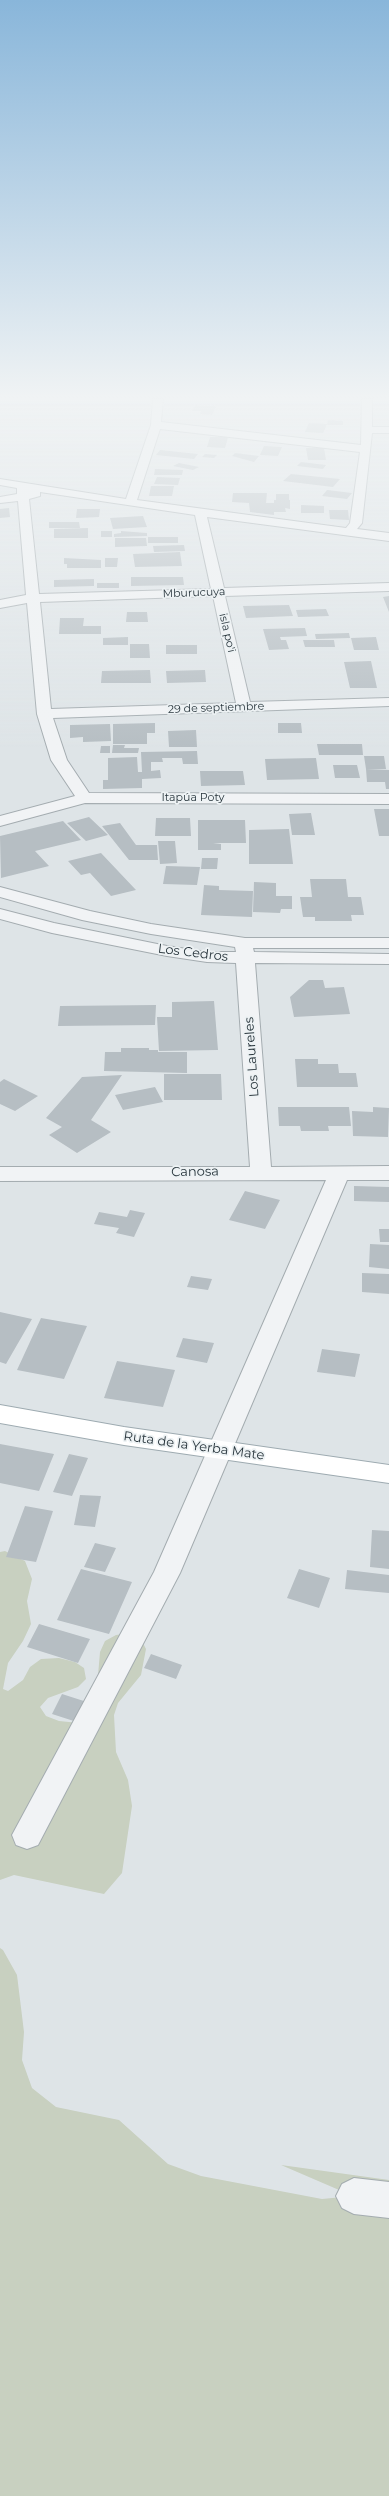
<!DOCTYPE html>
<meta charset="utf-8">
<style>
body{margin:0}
canvas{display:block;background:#dee4e7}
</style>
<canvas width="389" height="2496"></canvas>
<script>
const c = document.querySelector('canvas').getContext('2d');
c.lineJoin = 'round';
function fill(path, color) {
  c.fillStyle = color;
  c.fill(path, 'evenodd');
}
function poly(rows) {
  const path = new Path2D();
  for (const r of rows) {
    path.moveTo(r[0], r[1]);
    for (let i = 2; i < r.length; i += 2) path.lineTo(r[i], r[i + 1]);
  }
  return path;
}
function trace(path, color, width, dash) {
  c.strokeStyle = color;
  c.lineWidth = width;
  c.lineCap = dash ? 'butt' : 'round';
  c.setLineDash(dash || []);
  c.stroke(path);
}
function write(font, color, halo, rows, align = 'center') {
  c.font = font + ' Montserrat,sans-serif';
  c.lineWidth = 3.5;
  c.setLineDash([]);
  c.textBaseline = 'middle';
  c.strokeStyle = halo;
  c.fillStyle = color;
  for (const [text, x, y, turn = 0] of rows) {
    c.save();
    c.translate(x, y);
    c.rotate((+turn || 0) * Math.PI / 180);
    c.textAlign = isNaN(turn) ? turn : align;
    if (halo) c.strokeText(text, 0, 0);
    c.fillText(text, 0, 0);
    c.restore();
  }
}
fill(poly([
 [5,1551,25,1561,32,1579,27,1601,31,1624,23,1641,8,1663,3,1689,8,1691,23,1680,30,1667,41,1659,59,1658,75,1662,84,1668,86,1679,78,1687,48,1698,40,1707,46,1716,59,1721,79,1723,97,1687,100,1652,105,1641,116,1635,130,1633,141,1639,146,1649,141,1675,118,1703,114,1715,116,1752,128,1780,132,1806,122,1873,104,1894,14,1875,0,1880,0,1552],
 [0,1948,3,1950,17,1975,24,2032,22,2060,32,2088,56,2107,119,2120,168,2164,201,2176,322,2199,353,2196,281,2165,389,2180,389,2496,0,2496]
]), '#c8d0c0');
fill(poly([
 [195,405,216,406,212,415,200,414,202,411,192,411],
 [328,420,343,421,343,425,327,425],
 [309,423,327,424,323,433,305,432],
 [210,437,228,437,225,448,207,447],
 [264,446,282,447,278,456,260,455],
 [306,448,324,448,326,460,308,460],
 [160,450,198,454,194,459,156,455],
 [235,453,259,456,254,462,232,456],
 [205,454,217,455,214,458,202,457],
 [301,462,326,465,323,469,297,466],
 [179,463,199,467,193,470,173,466],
 [155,469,183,470,182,475,154,475],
 [291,474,340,479,333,487,283,481],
 [157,477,180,478,178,485,154,484],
 [151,486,174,486,172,496,149,496],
 [327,490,352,493,347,499,322,496],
 [233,493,267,493,266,503,274,503,274,500,290,500,290,509,285,508,286,512,274,512,274,515,250,512,249,503,232,502],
 [276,494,289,494,289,500,276,500],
 [301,505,324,506,324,513,301,513],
 [9,508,10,517,0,518,0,509],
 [77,509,100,509,99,517,76,518],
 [329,510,348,510,349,520,330,519],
 [143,516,147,527,113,529,110,518],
 [49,522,79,522,80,528,49,528],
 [88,528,88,538,54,538,54,529],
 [101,531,112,531,112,537,101,537],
 [121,531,147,533,147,536,114,537,114,534,121,533],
 [148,537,178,537,178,543,148,543],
 [115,538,146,538,147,546,115,547],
 [184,545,185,551,154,552,153,546],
 [180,552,182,566,135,567,133,554],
 [64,558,101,560,101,568,67,568,67,564,64,564],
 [105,558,118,558,117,567,105,567],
 [131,577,183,577,184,585,131,586],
 [94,579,94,586,54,587,54,580],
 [97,583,119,583,119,588,97,588],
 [389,596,389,612,383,597],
 [289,605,293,616,246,618,243,606],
 [326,609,329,616,298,617,296,610],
 [127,612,147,612,148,622,126,622],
 [60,618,84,618,83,626,101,626,101,634,59,634],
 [305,628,307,636,280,637,281,640,286,640,289,649,269,650,263,629],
 [349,633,350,638,316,639,315,634],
 [128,637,128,645,103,645,103,638],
 [376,637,379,650,354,650,351,638],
 [303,640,334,640,335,647,305,647],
 [130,644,149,644,150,658,130,658],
 [166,645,197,645,197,654,166,654],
 [371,661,377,688,350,688,344,662],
 [150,670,151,683,101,683,102,671],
 [205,670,206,682,167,683,166,671],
 [155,723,155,733,147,733,147,744,113,744,113,724],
 [278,723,301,723,302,733,278,733],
 [110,724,111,741,83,742,83,737,70,738,70,725],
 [196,730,197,747,169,747,168,731],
 [317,744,362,744,363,755,319,755],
 [113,745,125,745,124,748,139,748,138,753,112,753],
 [101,746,110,746,110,753,100,753],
 [197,751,198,764,183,764,182,758,162,758,163,762,151,762,151,771,160,770,161,778,142,779,142,788,103,789,103,780,108,780,108,758,137,757,138,772,142,772,141,752],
 [364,756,384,756,386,769,366,769],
 [316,758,319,779,267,780,265,759],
 [333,765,357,765,360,778,335,778],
 [366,769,389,770,389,789,386,789,385,782,367,782],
 [200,771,243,771,245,785,201,786],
 [374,809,389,809,389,836,379,836],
 [311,813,315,835,292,835,289,814],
 [89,817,108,835,86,841,67,823],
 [156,818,190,818,191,836,155,836],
 [198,820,245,820,246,843,213,843,221,844,221,850,198,850],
 [63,821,81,840,35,851,49,866,1,878,0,836],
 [120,823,136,845,157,845,158,860,129,860,102,826],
 [289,829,293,864,249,864,249,830],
 [158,841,175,841,177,863,160,864],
 [101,853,136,890,111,896,90,873,81,875,68,861],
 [202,858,218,858,217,869,201,869],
 [166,866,200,867,197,885,163,884],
 [310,879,346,879,348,897,361,897,364,915,351,915,352,921,315,921,315,917,303,917,300,897,312,897],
 [254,882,276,883,276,896,292,896,292,909,281,909,280,913,253,912],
 [204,885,219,886,219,890,253,891,252,917,201,915],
 [309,980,323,980,325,988,344,987,350,1014,294,1017,290,997],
 [214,1001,218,1050,159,1051,157,1017,172,1017,172,1002],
 [156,1005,155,1025,58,1026,60,1006],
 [121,1048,149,1048,149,1050,158,1050,158,1052,187,1052,187,1073,104,1071,105,1052,121,1052],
 [295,1059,318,1059,318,1064,338,1064,339,1073,356,1073,358,1087,297,1087],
 [164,1074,221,1074,222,1100,164,1100],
 [122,1075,91,1120,111,1132,77,1153,49,1135,62,1127,46,1118,82,1077],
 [4,1079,38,1096,15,1111,0,1104,0,1082],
 [155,1087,163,1102,123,1110,115,1095],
 [278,1107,349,1107,351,1126,328,1126,329,1131,301,1131,300,1126,279,1126],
 [373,1107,389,1108,388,1137,353,1136,352,1111,373,1112],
 [354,1186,389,1187,389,1202,354,1201],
 [245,1191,280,1200,265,1229,229,1220],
 [130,1210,145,1213,134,1237,116,1233,119,1228,94,1224,99,1212,127,1217],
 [379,1229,389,1229,389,1242,380,1242],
 [370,1244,389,1245,389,1269,369,1267],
 [362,1273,389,1274,389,1294,362,1292],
 [191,1276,212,1279,208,1290,187,1287],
 [0,1312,32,1319,6,1364,0,1362],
 [41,1318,87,1326,64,1379,17,1370],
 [183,1338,214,1343,207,1363,176,1357],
 [322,1349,360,1354,355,1377,317,1372],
 [117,1361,175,1370,163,1407,104,1398],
 [0,1444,54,1454,39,1491,0,1483],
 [69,1454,88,1458,72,1496,53,1492],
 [80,1495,101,1496,95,1527,74,1525],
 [25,1506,53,1511,36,1562,6,1557],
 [372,1530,389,1531,389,1569,370,1567],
 [95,1543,116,1548,105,1572,84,1567],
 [81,1569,132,1582,109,1634,57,1620],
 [299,1569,330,1578,319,1608,287,1598],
 [347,1570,389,1575,389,1593,345,1589],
 [39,1624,90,1639,78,1663,27,1647],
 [151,1654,182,1665,176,1679,144,1668],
 [62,1694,90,1703,80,1723,52,1714]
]), '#b6bec3');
const minor = poly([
 [153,399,163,399,161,422,361,445,362,399,372,399,372,427,389,427,389,433,372,433,362,523,357,529,389,533,389,541,207,517,224,588,389,583,389,591,225,596,250,702,389,698,389,706,53,718,67,760,89,793,389,794,389,804,85,803,0,826,0,816,75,796,51,760,37,714,27,603,0,608,0,600,26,595,18,501,0,503,0,497,17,494,17,488,0,485,0,479,126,499,151,425,153,399],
 [160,429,360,452,350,523,346,528,137,500,160,429],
 [40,492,195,515,211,589,39,594,29,499,40,496,40,492],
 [213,596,236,703,51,709,40,602,213,596],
 [0,887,90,911,151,924,245,938,389,938,389,948,253,948,254,952,389,954,389,964,255,963,271,1167,389,1166,389,1180,347,1180,180,1573,38,1845,27,1849,16,1845,12,1835,154,1572,326,1180,0,1181,0,1167,250,1167,236,963,207,962,167,956,52,933,0,919,0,909,54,923,167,946,207,952,236,952,235,947,151,934,82,920,0,897,0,887],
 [354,2178,389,2182,389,2218,354,2214,342,2208,336,2196,342,2184,354,2178]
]);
const major = poly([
 [0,1405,124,1427,389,1465,389,1483,124,1445,0,1423,0,1405]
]);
trace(minor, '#a4acb0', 2);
trace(major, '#9eabb1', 2);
fill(minor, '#f1f3f5');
fill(major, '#fff');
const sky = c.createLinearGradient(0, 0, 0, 749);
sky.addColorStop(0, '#89b6da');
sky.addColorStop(0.53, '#f0f3f4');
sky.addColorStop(1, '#f0f3f400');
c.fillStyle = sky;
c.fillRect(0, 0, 389, 749);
write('11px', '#28353c', '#edf2f4', [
 ["Mburucuya",194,593,-2],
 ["isla po'i",227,633,77],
 ["29 de septiembre",216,708,-2],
 ["Itapúa Poty",193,798]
]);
write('13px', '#28353c', '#edf2f4', [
 ["Los Cedros",193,953,7],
 ["Los Laureles",252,1057,-94],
 ["Canosa",195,1172,-1],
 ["Ruta de la Yerba Mate",194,1446,8]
]);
</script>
